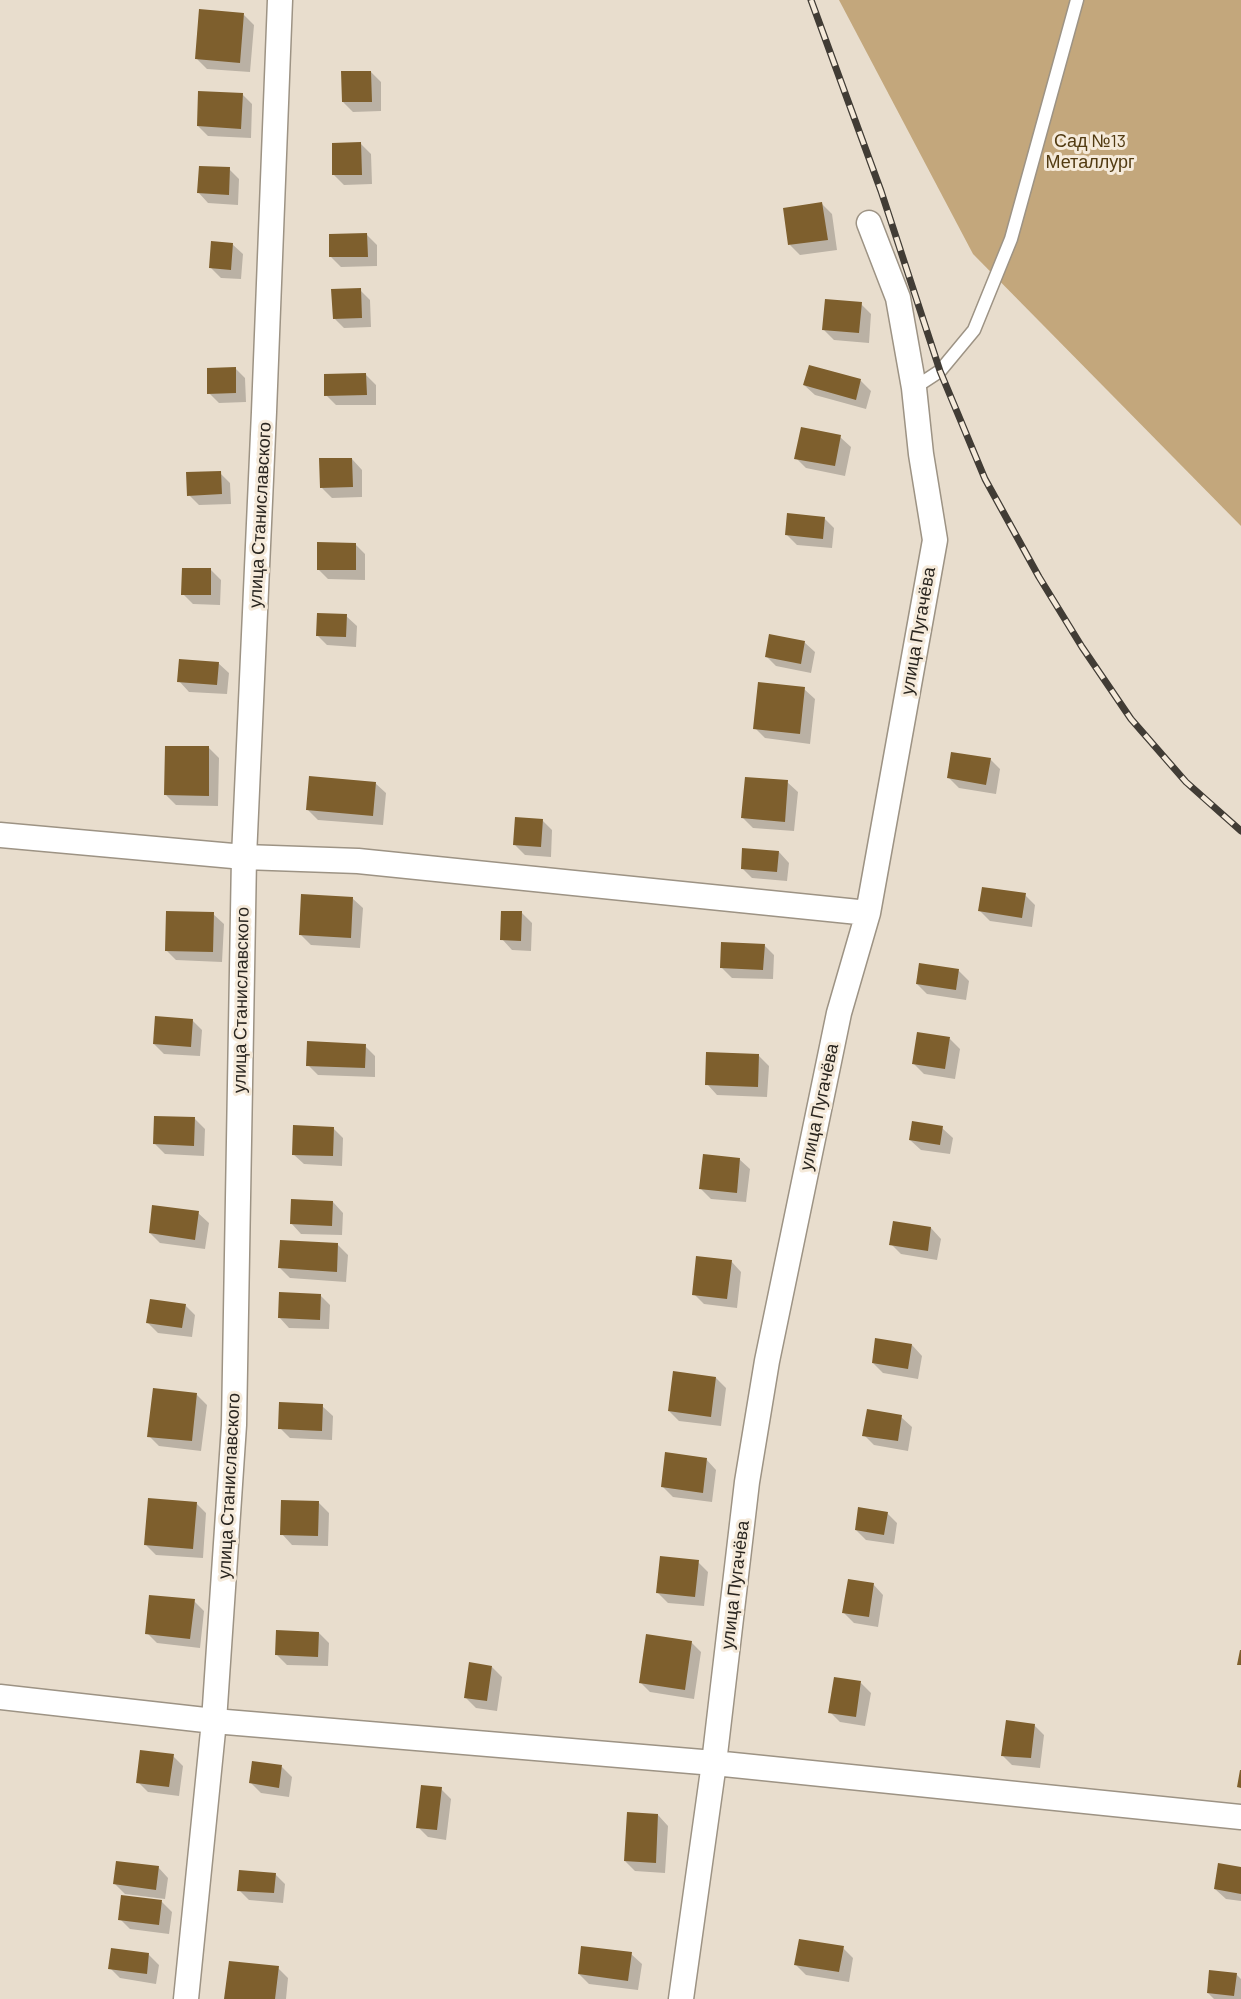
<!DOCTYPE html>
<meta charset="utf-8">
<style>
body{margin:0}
canvas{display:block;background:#e8ddcd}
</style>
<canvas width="1241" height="1999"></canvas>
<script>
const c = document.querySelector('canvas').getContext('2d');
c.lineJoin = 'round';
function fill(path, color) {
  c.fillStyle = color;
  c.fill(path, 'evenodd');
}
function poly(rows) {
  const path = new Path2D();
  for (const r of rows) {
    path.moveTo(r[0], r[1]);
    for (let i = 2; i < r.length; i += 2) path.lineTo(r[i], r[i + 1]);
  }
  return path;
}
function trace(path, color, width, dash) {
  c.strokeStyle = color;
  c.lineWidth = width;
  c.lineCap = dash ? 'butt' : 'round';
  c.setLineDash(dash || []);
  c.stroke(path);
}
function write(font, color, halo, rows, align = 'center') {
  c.font = font + ' Barlow,sans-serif';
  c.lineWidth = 6;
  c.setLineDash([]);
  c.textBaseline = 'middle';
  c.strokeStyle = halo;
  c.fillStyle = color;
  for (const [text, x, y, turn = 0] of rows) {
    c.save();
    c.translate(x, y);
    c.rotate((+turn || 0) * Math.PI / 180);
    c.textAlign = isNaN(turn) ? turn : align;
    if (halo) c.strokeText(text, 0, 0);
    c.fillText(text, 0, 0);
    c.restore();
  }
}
fill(poly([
 [839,0,1241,0,1241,526,973,254]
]), '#c3a77c');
fill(poly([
 [244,15,254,25,250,72,207,69,197,59],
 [371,72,381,82,381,111,353,112,343,102],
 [242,94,252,104,251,138,208,136,198,126],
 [361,144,371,154,372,184,344,185,334,175],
 [229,169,239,179,238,205,208,203,198,192],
 [822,204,832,214,837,250,800,255,790,245],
 [367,235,377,245,377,266,341,267,331,257],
 [232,244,243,254,241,279,221,278,211,268],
 [360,290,370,300,371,327,344,328,334,318],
 [861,304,871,314,869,343,834,340,823,329],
 [810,367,861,381,871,391,866,409,815,395,804,385],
 [235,368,245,378,246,402,219,403,209,393],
 [366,375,376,385,376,405,336,405,326,395],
 [840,437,851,447,845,476,806,468,796,458],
 [352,459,362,470,362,497,332,498,322,488],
 [220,473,230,483,231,504,199,505,189,495],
 [824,518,834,528,832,548,797,545,787,535],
 [355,544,365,554,365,580,328,579,318,569],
 [211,570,221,580,220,605,193,604,183,594],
 [346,616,357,626,356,647,327,645,317,635],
 [804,642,815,652,811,673,776,666,766,656],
 [218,663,229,673,227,694,189,692,179,681],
 [804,689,815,699,810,744,765,738,755,728],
 [209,748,219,758,218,806,176,805,166,795],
 [990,759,1000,769,996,794,959,788,949,778],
 [787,782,798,792,794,831,753,828,743,818],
 [375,783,386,793,383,825,318,820,308,810],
 [542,820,552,830,551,857,525,855,515,845],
 [779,852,789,863,787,881,752,878,742,868],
 [1025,895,1035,905,1032,927,990,921,980,911],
 [352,898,363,908,360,948,311,945,300,934],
 [522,913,532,923,531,951,512,950,502,939],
 [213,914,224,924,222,962,176,960,166,950],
 [764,945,774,955,773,979,732,978,721,967],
 [958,970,969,981,966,1000,927,994,917,984],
 [192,1020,202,1030,200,1056,164,1054,154,1044],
 [950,1039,960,1049,955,1079,924,1074,914,1064],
 [365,1046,375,1056,375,1077,318,1075,308,1065],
 [759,1056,769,1066,767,1097,717,1095,707,1084],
 [195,1119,205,1129,204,1156,165,1154,155,1144],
 [333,1128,343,1138,342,1166,304,1164,293,1154],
 [942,1128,953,1138,950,1154,921,1150,910,1140],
 [739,1159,750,1169,746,1202,711,1199,701,1189],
 [333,1202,343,1213,342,1235,301,1234,291,1223],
 [198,1213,209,1223,205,1249,160,1243,150,1233],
 [931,1228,941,1239,937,1260,901,1254,891,1244],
 [338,1245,348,1255,346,1282,290,1278,280,1268],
 [731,1261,741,1272,737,1308,704,1304,694,1294],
 [320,1295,330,1305,329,1329,289,1328,279,1317],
 [185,1305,195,1315,192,1337,158,1333,148,1323],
 [912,1345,922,1356,918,1379,883,1373,873,1363],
 [716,1378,726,1388,721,1426,679,1421,669,1411],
 [197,1395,207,1405,201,1451,159,1446,149,1436],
 [322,1406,333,1416,332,1440,290,1438,280,1428],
 [901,1417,912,1427,908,1451,874,1445,864,1435],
 [706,1459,716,1470,712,1502,673,1497,663,1487],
 [196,1503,206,1513,203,1558,156,1555,146,1545],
 [319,1503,329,1513,328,1546,292,1545,282,1534],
 [887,1513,897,1523,894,1544,866,1540,856,1530],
 [698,1562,708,1572,704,1606,668,1603,657,1592],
 [873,1584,883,1595,878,1627,854,1623,844,1613],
 [194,1601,204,1611,200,1648,157,1643,147,1633],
 [319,1633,329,1643,328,1666,287,1665,276,1654],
 [691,1642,701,1652,694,1699,650,1692,640,1682],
 [492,1667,502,1677,497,1711,476,1708,466,1698],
 [861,1683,871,1693,865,1726,840,1722,830,1712],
 [1034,1725,1044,1735,1040,1768,1012,1765,1002,1755],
 [173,1756,183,1766,179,1796,148,1792,138,1782],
 [282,1767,292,1777,289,1797,261,1793,251,1783],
 [441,1789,451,1799,446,1840,428,1837,418,1827],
 [658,1815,668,1826,665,1873,635,1871,625,1861],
 [158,1867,168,1878,165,1899,125,1894,115,1884],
 [1241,1868,1241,1901,1226,1899,1215,1889],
 [275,1874,285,1884,283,1903,249,1900,239,1890],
 [123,1897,162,1902,172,1912,169,1934,130,1929,120,1919],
 [843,1948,853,1958,849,1982,806,1975,796,1965],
 [631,1954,642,1964,638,1990,589,1984,579,1974],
 [149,1955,159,1965,156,1984,120,1978,110,1968],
 [278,1968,288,1978,286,1999,226,1999],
 [1236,1974,1241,1979,1241,1999,1214,1999,1208,1993]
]), '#0003');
fill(poly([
 [199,9,244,13,240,63,195,59],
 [341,71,371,71,372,102,342,102],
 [198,91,243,93,241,129,197,126],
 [361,142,362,175,332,175,332,143],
 [199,166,230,167,229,195,197,193],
 [822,202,828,240,788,245,783,208],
 [367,233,368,257,329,257,329,234],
 [211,241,233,243,231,270,209,268],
 [361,288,362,318,333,319,331,289],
 [825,299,862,302,859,333,822,330],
 [809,365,861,379,856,400,803,385],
 [236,367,236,393,207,394,207,368],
 [366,373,367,395,324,396,324,374],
 [801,427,841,435,835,466,794,459],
 [319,458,352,458,353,487,320,488],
 [221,471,222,494,187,496,186,472],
 [787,513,825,517,823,539,785,535],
 [317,542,356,543,356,570,317,570],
 [182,568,211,568,211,595,181,595],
 [317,613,347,614,346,637,316,636],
 [769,634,805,641,801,664,765,657],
 [179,659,219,662,217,685,177,682],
 [758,682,805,687,800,734,753,729],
 [165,746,209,746,209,796,164,795],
 [951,752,991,758,986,785,947,778],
 [309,776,376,782,373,816,306,810],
 [745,777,788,780,785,822,741,818],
 [515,817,543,819,541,847,513,845],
 [742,848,779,851,777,872,741,869],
 [982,887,1026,893,1022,918,978,911],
 [301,894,353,897,351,938,299,935],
 [166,911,214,912,213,952,165,951],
 [501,911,522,911,521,941,500,940],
 [721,942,765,944,763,970,720,968],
 [919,963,959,969,956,990,916,984],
 [155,1016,193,1019,191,1047,153,1044],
 [917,1032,950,1037,945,1069,912,1064],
 [307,1041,366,1044,365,1068,306,1066],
 [706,1052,759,1054,758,1087,705,1085],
 [154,1116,195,1117,194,1146,153,1144],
 [912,1121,943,1126,940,1145,909,1140],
 [293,1125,334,1127,333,1156,292,1155],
 [703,1154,740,1158,737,1193,699,1189],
 [291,1199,333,1201,332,1226,290,1224],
 [152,1205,199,1211,195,1240,149,1233],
 [893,1221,931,1227,928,1251,889,1245],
 [280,1240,338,1243,337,1272,278,1268],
 [696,1256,732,1260,727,1299,692,1295],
 [279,1292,321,1294,320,1320,278,1318],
 [150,1299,186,1304,182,1328,146,1323],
 [875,1338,912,1344,908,1369,872,1363],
 [673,1371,716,1377,711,1417,668,1411],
 [153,1388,197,1393,192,1441,147,1437],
 [279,1402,323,1404,322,1431,278,1429],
 [867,1409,902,1415,898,1441,862,1436],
 [665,1452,707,1458,703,1493,661,1487],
 [148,1498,197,1502,193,1549,144,1545],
 [281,1500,319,1501,318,1536,280,1535],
 [858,1507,888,1512,884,1535,855,1530],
 [660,1556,699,1560,695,1597,656,1593],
 [848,1579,874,1583,869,1617,842,1613],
 [149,1595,195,1599,190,1639,145,1634],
 [276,1630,319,1632,318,1657,275,1655],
 [646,1634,692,1641,685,1690,639,1683],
 [1240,1650,1241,1650,1241,1665,1237,1665],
 [469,1662,492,1666,487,1701,464,1698],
 [834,1677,861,1681,856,1717,828,1713],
 [1006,1720,1035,1724,1031,1758,1001,1756],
 [140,1750,174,1754,169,1787,136,1783],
 [252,1761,282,1765,279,1788,249,1783],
 [1240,1770,1241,1770,1241,1788,1237,1787],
 [421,1785,442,1787,437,1830,416,1828],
 [627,1812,658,1814,656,1863,624,1861],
 [116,1861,159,1866,156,1890,113,1884],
 [1218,1863,1241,1867,1241,1894,1214,1889],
 [239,1870,276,1873,274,1893,237,1891],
 [121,1895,162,1900,159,1925,118,1920],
 [799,1939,844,1946,839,1972,794,1965],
 [581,1946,632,1952,628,1981,578,1974],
 [111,1948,149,1953,147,1974,108,1969],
 [229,1961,279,1966,275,1999,224,1999],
 [1209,1970,1237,1973,1234,1996,1207,1993]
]), '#7e5f2d');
const service = poly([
 [914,388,940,371,974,330,1011,239,1077,0]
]);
const minor = poly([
 [0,835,244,857,358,861,868,913],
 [0,1697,214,1721,714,1763,1241,1817],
 [186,1999,214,1721,234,1425,244,857,264,412,280,0],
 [681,1999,714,1763,747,1482,767,1361,839,1013,868,913,935,540,921,454,914,388,898,298,869,223]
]);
trace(service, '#9d9384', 15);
trace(minor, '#9d9384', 27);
trace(service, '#fff', 12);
trace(minor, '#fff', 24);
const rail = poly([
 [811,0,881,191,940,371,985,479,1039,577,1082,647,1131,719,1186,782,1241,831]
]);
trace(rail, '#413c35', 7);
trace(rail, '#f5eada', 4.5, [14]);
write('18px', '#523b12', '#f5eada', [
 ["Сад №13",1090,141],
 ["Металлург",1090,162]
]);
write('18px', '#2a2620', '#f5eada', [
 ["улица Станиславского",260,515,-87],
 ["улица Пугачёва",918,631,-80],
 ["улица Станиславского",241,1000,-89],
 ["улица Пугачёва",819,1107,-78],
 ["улица Станиславского",229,1486,-87],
 ["улица Пугачёва",735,1585,-83]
]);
</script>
